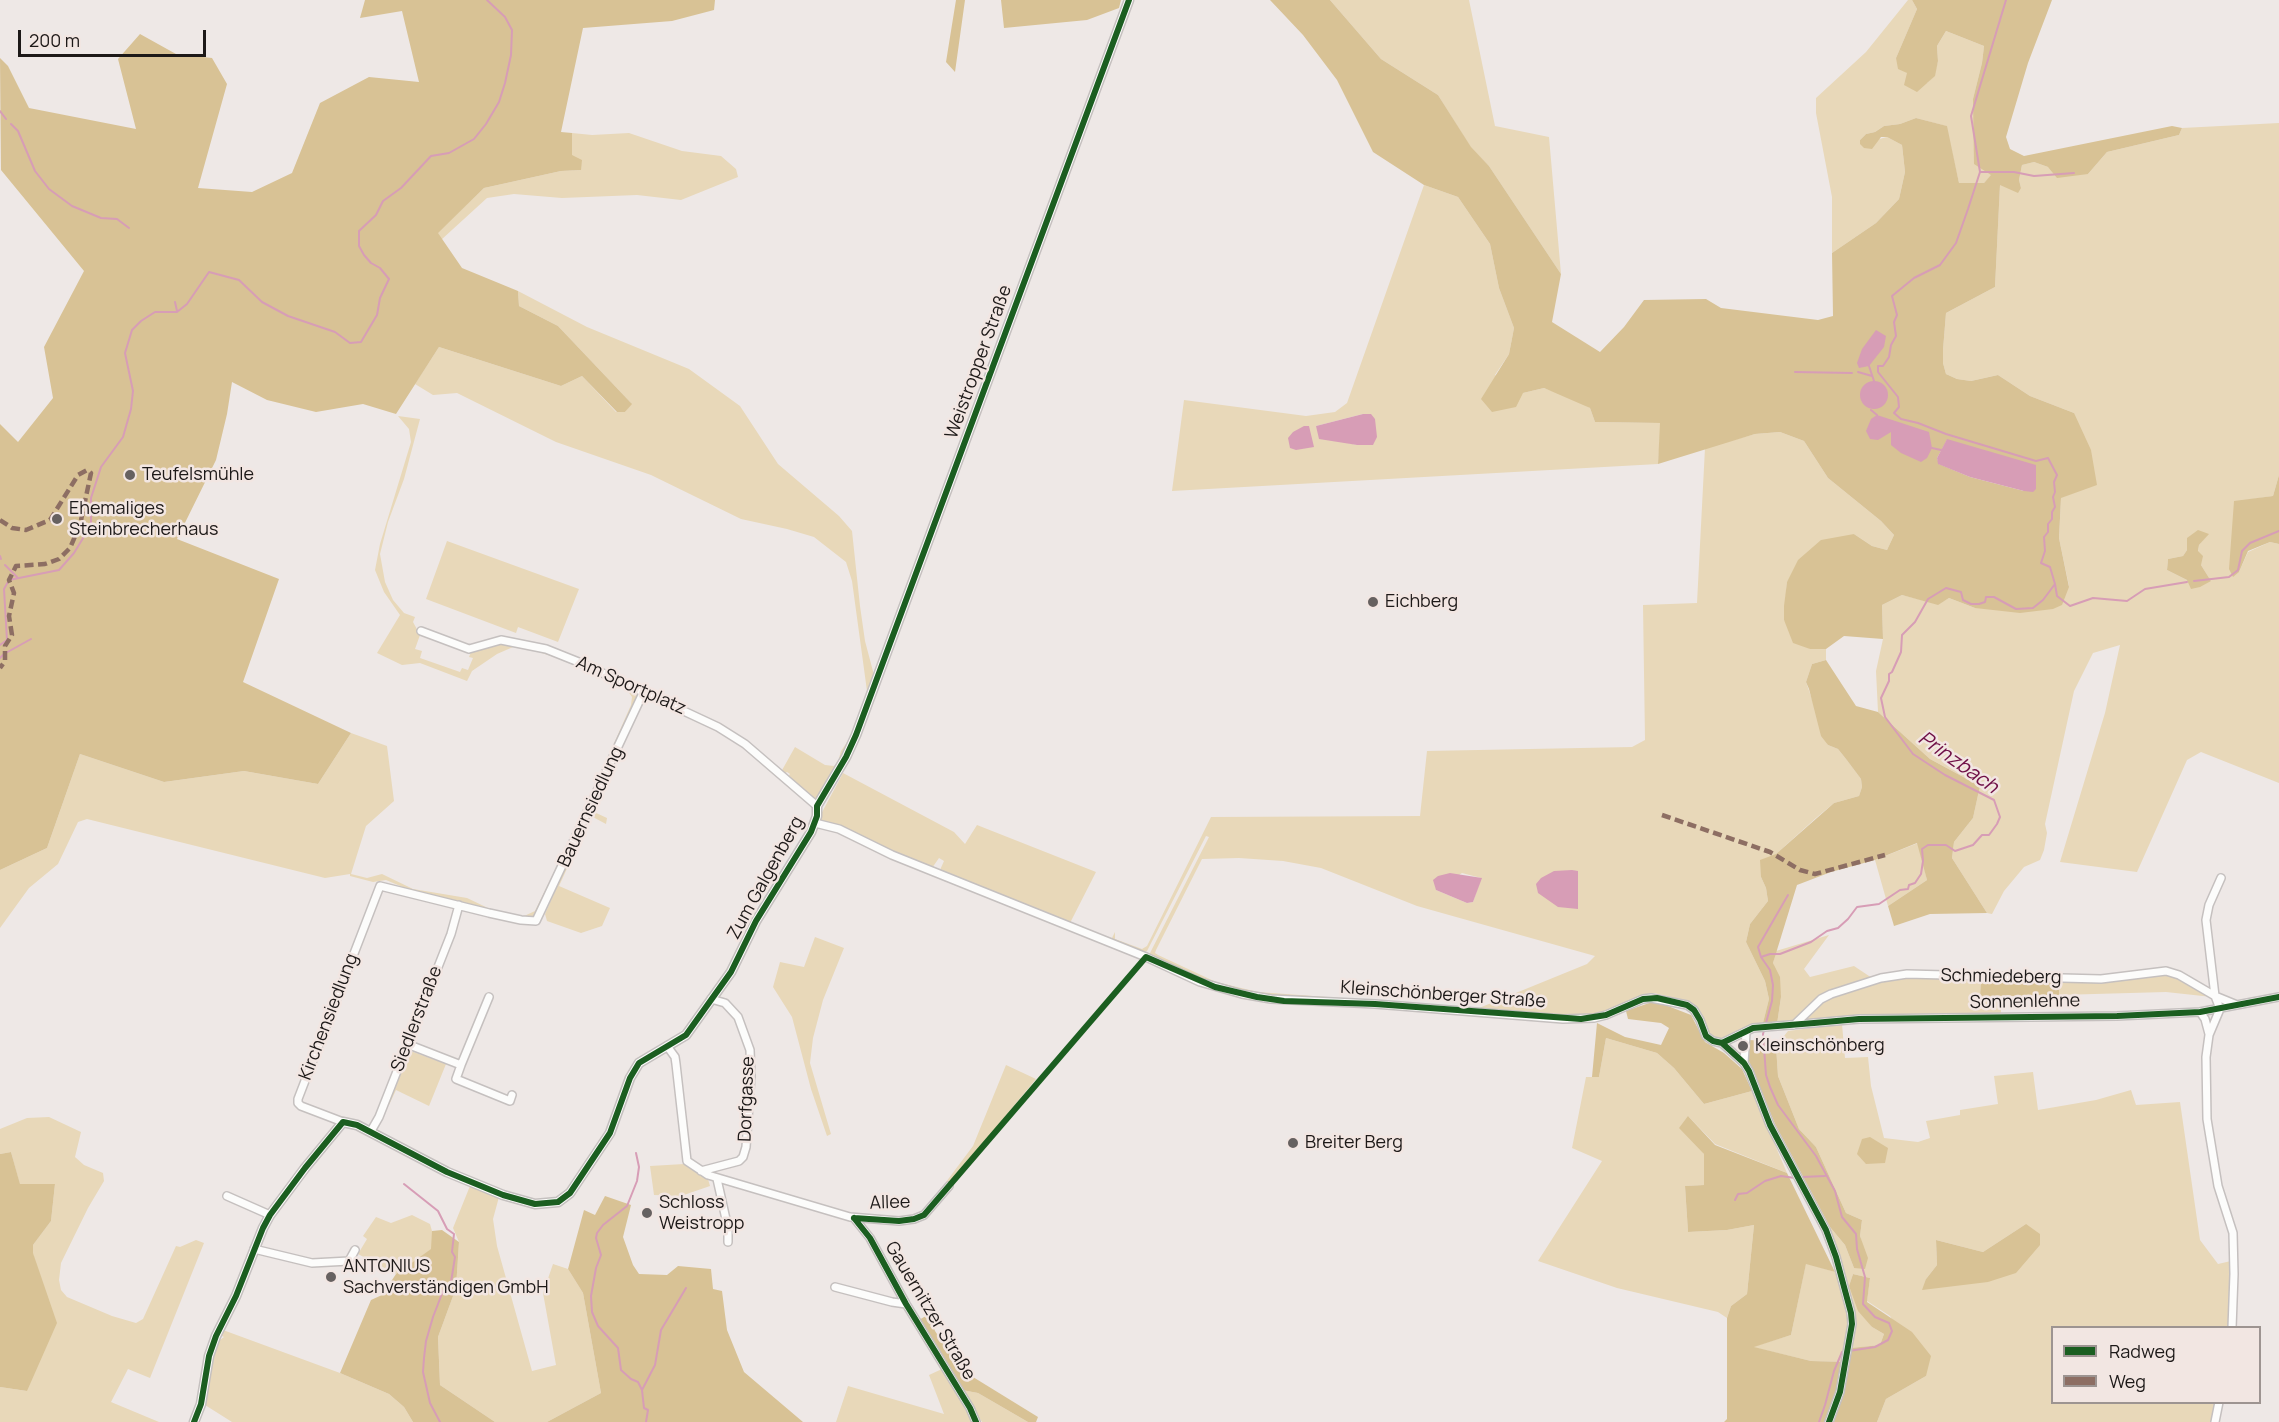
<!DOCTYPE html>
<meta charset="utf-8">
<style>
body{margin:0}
#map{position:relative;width:2279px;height:1422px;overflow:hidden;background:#eee8e6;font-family:Manrope,sans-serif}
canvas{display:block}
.legend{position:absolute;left:2051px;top:1326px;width:210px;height:78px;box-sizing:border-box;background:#f2e6e2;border:2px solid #9d9491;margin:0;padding:8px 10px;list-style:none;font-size:18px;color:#1d1918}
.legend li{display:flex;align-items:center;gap:12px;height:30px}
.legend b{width:30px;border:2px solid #9d9491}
.scale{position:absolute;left:18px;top:30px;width:188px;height:27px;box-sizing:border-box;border:3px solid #1d1918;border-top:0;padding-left:8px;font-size:18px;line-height:21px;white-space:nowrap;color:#1d1918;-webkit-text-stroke:4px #f2e6e2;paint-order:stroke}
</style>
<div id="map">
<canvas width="2279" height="1422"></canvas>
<ul class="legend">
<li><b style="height:8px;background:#1b5e20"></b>Radweg</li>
<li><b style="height:8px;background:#8d6e63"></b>Weg</li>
</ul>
<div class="scale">200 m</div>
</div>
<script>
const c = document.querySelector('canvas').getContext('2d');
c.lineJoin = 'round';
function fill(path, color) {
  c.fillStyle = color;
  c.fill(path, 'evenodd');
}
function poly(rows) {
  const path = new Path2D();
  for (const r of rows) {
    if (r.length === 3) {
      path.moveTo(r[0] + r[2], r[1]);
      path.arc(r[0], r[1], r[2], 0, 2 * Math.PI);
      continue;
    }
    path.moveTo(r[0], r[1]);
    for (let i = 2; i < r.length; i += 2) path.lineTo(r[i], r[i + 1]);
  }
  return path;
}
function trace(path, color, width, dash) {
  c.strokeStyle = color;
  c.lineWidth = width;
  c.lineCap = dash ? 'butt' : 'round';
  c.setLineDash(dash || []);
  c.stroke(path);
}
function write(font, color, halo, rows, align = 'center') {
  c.font = font + ' Manrope,sans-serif';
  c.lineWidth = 5;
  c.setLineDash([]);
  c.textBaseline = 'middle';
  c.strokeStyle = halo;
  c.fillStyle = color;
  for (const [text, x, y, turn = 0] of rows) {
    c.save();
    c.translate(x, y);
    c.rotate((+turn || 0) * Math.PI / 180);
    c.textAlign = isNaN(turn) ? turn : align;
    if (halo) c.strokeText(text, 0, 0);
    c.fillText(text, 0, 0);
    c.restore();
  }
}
fill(poly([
 [1330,0,1469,0,1495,126,1549,137,1561,274,1489,166,1471,148,1438,95,1381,59],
 [1908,0,1912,0,1917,9,1896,58,1907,73,1927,83,1934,76,1938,61,1937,46,1946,31,1984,46,1982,63,1973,99,1992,175,1984,183,1959,183,1946,126,1916,118,1900,124,1884,126,1875,132,1866,134,1860,140,1860,144,1887,137,1902,145,1905,172,1899,199,1876,223,1832,253,1832,197,1816,113,1816,98,1866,52],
 [2279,123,2279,475,2273,496,2234,502,2239,572,2248,552,2270,542,2279,544,2279,783,2201,752,2187,760,2137,872,2060,862,2105,713,2120,645,2093,653,2074,691,2045,824,2047,833,2044,850,2040,860,2024,867,2004,891,1992,914,1987,913,1952,858,1954,842,1973,818,1980,786,1930,759,1878,712,1876,671,1883,639,1882,605,1902,595,1938,604,1949,598,1975,608,2069,586,2059,538,2061,498,2074,413,2030,396,1998,375,1971,381,1957,379,1946,374,1943,363,1943,350,1946,313,1995,287,2000,184,2021,188,2019,180,2022,165,2034,162,2048,167,2088,174,2107,152,2179,135,2182,128],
 [2208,534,2199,545,2198,552,2201,565,2211,581,2187,580,2167,570,2168,559,2183,556,2187,550],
 [572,133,592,135,629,133,682,151,721,156,736,169,738,177,681,200,637,195,562,198,514,194,487,198,441,240,437,233,484,188,561,171,581,170,572,156],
 [1424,185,1458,197,1490,244,1499,288,1514,328,1509,354,1495,375,1523,393,1544,388,1574,399,1590,408,1595,422,1661,423,1658,464,1172,491,1184,400,1306,416,1335,412,1347,403],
 [1363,414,1375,419,1375,429,1357,445,1348,443,1316,426],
 [518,291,587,327,689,369,740,406,778,464,839,516,852,531,860,606,865,641,874,675,854,736,817,799,812,798,787,778,790,774,787,772,784,774,781,772,795,747,825,765,834,766,838,762,841,751,852,735,862,710,867,691,852,581,846,562,814,537,787,529,741,519,651,475,556,442,457,393,433,395,415,384,439,347,561,386,582,376,616,412,625,412,631,403,558,326,519,306],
 [398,416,420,419,404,479,388,522,380,554,385,582,393,600,404,613,415,617,413,622,420,635,415,649,422,651,420,658,460,672,462,668,468,670,473,658,469,657,471,652,501,643,513,643,558,655,637,692,638,695,537,914,529,918,489,911,412,891,386,880,373,882,350,876,350,874,325,878,87,819,78,822,58,864,29,888,0,928,0,870,47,848,80,754,164,782,244,771,318,784,351,733,387,746,394,801,366,826,351,874,367,878,382,874,413,889,467,898,490,909,522,917,535,911,589,800,631,705,632,697,625,687,578,665,530,649,513,647,497,654,472,671,467,681,420,663,402,665,377,653,400,615,384,592,375,570,380,544,411,442,409,429],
 [1780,432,1804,441,1828,478,1881,521,1894,535,1887,550,1872,546,1854,534,1787,582,1784,620,1810,649,1826,649,1826,660,1812,664,1806,682,1828,745,1838,749,1846,759,1861,779,1862,787,1859,796,1834,803,1816,818,1776,854,1761,877,1766,888,1768,901,1750,924,1746,942,1765,981,1769,999,1763,1023,1752,1024,1724,1039,1718,1038,1711,1036,1700,1011,1684,1000,1654,993,1606,1013,1574,1017,1258,995,1202,980,1149,955,1209,837,1206,836,1147,951,1141,952,1111,940,1115,932,1115,939,1142,949,1147,946,1211,817,1420,816,1427,751,1632,747,1645,740,1643,605,1697,603,1705,448,1755,434],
 [1239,858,1283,861,1321,868,1417,906,1595,956,1587,964,1479,1008,1258,992,1216,982,1158,955,1155,953,1156,950,1202,859],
 [1462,873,1481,878,1473,902,1467,903,1436,890],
 [447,541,579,589,558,642,518,627,516,633,426,599],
 [843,773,954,832,965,844,977,825,1096,872,1070,923,945,873,940,870,944,861,939,858,932,868,894,851,893,853,835,824,821,820,820,816],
 [594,812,607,818,606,824,591,816,559,886,610,908,602,926,581,933,547,921,545,914,588,816],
 [1918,843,1927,880,1888,906,1875,860],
 [1829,935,1804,969,1810,977,1854,966,1878,982,1906,977,1981,979,1980,997,2001,997,2001,1016,1777,1024,1781,997,1773,963,1776,951],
 [815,937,844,948,823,1000,813,1038,810,1063,831,1134,827,1136,811,1089,792,1017,773,987,780,962,804,967],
 [2161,972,2178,978,2212,997,2166,992,2059,995,2059,980],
 [1842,1024,1845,1058,1868,1057,1871,1086,1884,1138,1918,1142,1930,1138,1926,1121,1960,1115,1960,1110,1998,1104,1994,1076,2033,1072,2038,1110,2096,1100,2131,1090,2136,1105,2180,1102,2200,1240,2218,1264,2231,1261,2228,1327,2052,1328,2052,1402,2215,1403,2211,1422,1877,1422,1886,1399,1926,1376,1890,1316,1867,1301,1870,1278,1853,1274,1849,1286,1872,1327,1884,1334,1880,1345,1852,1348,1848,1362,1811,1361,1752,1347,1791,1335,1806,1263,1835,1272,1830,1227,1845,1245,1854,1268,1863,1248,1860,1236,1862,1220,1846,1213,1816,1147,1799,1129,1778,1076,1776,1046,1788,1031],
 [2026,1224,1988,1282,1926,1279,1937,1265,1936,1240,1983,1252],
 [1606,1038,1657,1053,1674,1068,1704,1104,1752,1091,1787,1173,1715,1144,1688,1116,1704,1154,1704,1185,1685,1186,1688,1232,1727,1230,1754,1225,1747,1294,1731,1306,1727,1318,1718,1312,1617,1288,1538,1261,1602,1161,1572,1148,1586,1077,1599,1077],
 [408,1050,446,1064,429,1106,396,1090,389,1105,387,1104,394,1085,396,1085,399,1078,397,1077],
 [1006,1065,1036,1079,950,1183,946,1182,973,1146],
 [49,1117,81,1132,75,1157,84,1165,103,1173,104,1181,88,1208,61,1263,59,1280,61,1290,67,1297,112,1316,136,1323,143,1319,176,1246,180,1247,196,1240,204,1243,150,1378,128,1369,111,1402,159,1422,0,1422,0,1387,27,1391,40,1277,33,1254,33,1245,51,1221,55,1184,20,1185,11,1152,0,1154,0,1129,27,1118],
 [684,1164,708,1179,710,1186,681,1196,654,1195,650,1166],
 [470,1186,499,1197,493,1219,497,1246,532,1371,556,1365,543,1293,553,1264,568,1269,583,1293,601,1393,547,1422,495,1422,440,1385,438,1337,456,1288,459,1242,453,1228],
 [412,1215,430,1224,432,1231,432,1249,396,1274,358,1254,367,1239,363,1236,376,1217,391,1223],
 [223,1330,340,1373,389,1394,404,1407,413,1422,232,1422,205,1405,213,1357,217,1342,224,1337,220,1335],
 [942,1369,973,1422,836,1422,848,1386,944,1414,929,1375],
 [962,1390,978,1393,1028,1422,982,1422]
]), '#e8d8b9');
fill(poly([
 [365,0,715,0,714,10,672,21,583,28,561,132,572,133,572,155,582,160,581,170,561,171,484,188,438,233,462,268,518,291,519,306,558,326,632,404,625,412,617,412,582,376,561,386,439,347,396,414,363,404,316,412,267,400,232,382,227,414,216,460,177,539,279,579,243,682,351,733,318,784,244,771,164,782,80,754,47,848,0,870,0,424,18,442,53,398,44,347,84,271,1,170,0,58,8,66,29,108,136,129,118,59,140,34,176,54,212,58,227,84,198,188,252,192,292,173,320,103,369,77,419,82,402,11,360,18],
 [956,0,965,0,955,72,946,62],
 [1001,0,1121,0,1119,8,1087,20,1004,28],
 [1270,0,1330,0,1381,59,1438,95,1471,147,1489,166,1561,274,1552,322,1600,352,1624,327,1644,300,1706,299,1721,308,1818,320,1833,316,1832,253,1876,223,1899,199,1905,172,1902,145,1887,137,1881,137,1872,149,1864,148,1860,144,1860,140,1866,134,1875,132,1884,126,1900,124,1916,118,1947,126,1959,183,1984,183,1991,175,1974,164,1973,99,1982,63,1984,46,1946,31,1937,46,1938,61,1935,76,1917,92,1904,85,1907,73,1898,69,1896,58,1917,9,1912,0,2052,0,2028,63,2006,137,2010,149,2024,156,2172,126,2182,128,2179,135,2107,152,2088,174,2057,178,2048,167,2034,162,2022,165,2019,180,2021,188,2018,193,2000,185,1995,287,1946,313,1943,350,1943,363,1946,374,1957,379,1971,381,1998,375,2030,396,2074,413,2091,450,2097,485,2061,498,2059,538,2069,587,2062,605,2053,609,2020,613,1975,608,1949,598,1938,605,1902,595,1882,605,1883,639,1844,636,1826,649,1810,649,1793,643,1784,620,1784,606,1787,582,1798,560,1821,540,1854,534,1872,546,1887,550,1894,535,1881,521,1828,478,1804,441,1780,432,1755,434,1658,464,1660,423,1595,422,1590,408,1544,388,1523,393,1516,407,1492,412,1481,399,1509,354,1514,328,1499,288,1490,244,1458,197,1424,185,1373,152,1337,80,1303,35],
 [1947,440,2024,491,1970,477,1939,464,1937,458],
 [2279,475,2279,544,2270,542,2248,551,2239,572,2233,577,2229,569,2234,501,2273,496],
 [2198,530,2209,534,2199,545,2198,551,2203,556,2201,565,2211,581,2200,587,2191,589,2187,580,2167,570,2168,559,2183,556,2187,550,2187,538],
 [1826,660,1856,706,1878,712,1930,759,1980,786,1973,818,1954,842,1952,858,1987,913,1930,914,1894,926,1888,906,1927,880,1917,843,1875,860,1831,872,1797,885,1773,963,1780,977,1781,997,1777,1024,1763,1023,1769,999,1765,981,1746,942,1750,924,1768,901,1766,888,1761,877,1760,860,1776,854,1834,803,1859,796,1862,787,1861,779,1846,759,1838,749,1828,745,1821,736,1809,689,1806,682,1812,664],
 [1981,979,2059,980,2059,995,1980,997],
 [1655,1001,1691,1015,1705,1042,1724,1053,1742,1069,1752,1091,1704,1104,1674,1068,1657,1053,1606,1038,1599,1077,1592,1077,1597,1023,1625,1037,1661,1045,1669,1028,1661,1023,1628,1019,1626,1011],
 [1749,1040,1766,1041,1776,1046,1778,1076,1799,1129,1816,1147,1846,1213,1862,1220,1860,1236,1868,1258,1865,1269,1854,1268,1845,1245,1830,1227,1775,1124,1749,1061,1747,1047],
 [1688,1116,1715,1145,1787,1173,1835,1272,1806,1264,1791,1335,1754,1347,1811,1361,1848,1362,1851,1348,1880,1345,1884,1334,1872,1327,1858,1311,1849,1286,1853,1274,1870,1278,1867,1302,1912,1332,1931,1356,1926,1376,1886,1399,1877,1422,1724,1422,1727,1419,1727,1318,1731,1306,1747,1294,1754,1225,1727,1230,1688,1232,1685,1186,1704,1185,1704,1154,1679,1128],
 [1870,1137,1888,1148,1885,1163,1866,1164,1857,1154,1862,1139],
 [11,1152,20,1184,55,1184,51,1221,33,1245,33,1253,57,1323,27,1391,0,1387,0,1154],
 [605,1196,631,1205,623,1237,633,1265,639,1274,667,1275,678,1266,711,1269,713,1289,722,1291,727,1330,744,1372,803,1422,547,1422,601,1393,583,1293,568,1269,584,1210,595,1215],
 [2026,1224,2040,1234,2040,1245,2016,1273,1988,1282,1922,1290,1926,1279,1937,1265,1936,1240,1983,1252],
 [442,1230,459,1242,456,1288,438,1337,440,1385,495,1422,413,1422,404,1407,389,1394,340,1373,371,1300,382,1295,396,1274,431,1249,432,1231],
 [929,1314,935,1331,960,1369,1038,1417,1036,1422,1028,1422,978,1393,962,1390,919,1320]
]), '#d8c295');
fill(poly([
 [1876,330,1886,336,1884,347,1869,366,1859,368,1857,363,1862,349],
 [1874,395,14],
 [1363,414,1371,414,1375,419,1377,437,1373,445,1357,445,1319,439,1316,426],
 [1877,415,1929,432,1932,448,1927,458,1921,462,1901,453,1891,445,1891,432,1878,440,1870,439,1866,431,1871,419],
 [1304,426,1309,426,1314,447,1296,450,1290,448,1288,438,1293,432],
 [1947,439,2036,465,2036,489,2033,492,2024,491,1970,477,1938,464,1937,458],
 [1572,870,1578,871,1578,909,1558,907,1538,893,1536,884,1541,878,1554,871],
 [1450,873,1482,878,1473,902,1467,903,1436,890,1433,880,1438,876]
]), '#d79db6');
trace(poly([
 [0,111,6,119],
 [11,124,18,131,35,171,49,189,72,206,101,218,117,219,129,228],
 [1981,172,2014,172,2034,176,2074,173],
 [175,302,177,311],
 [1869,366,1874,381],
 [1795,372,1852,373],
 [1858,372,1872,376],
 [1871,410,1877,415],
 [1932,448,1941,450],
 [0,556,1,559],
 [5,565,17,577],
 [2194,581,2229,577,2238,570,2242,551,2250,543,2279,531],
 [2055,584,2057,596,2070,606,2093,598,2127,601,2145,589,2187,582],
 [0,645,7,640,4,589,9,580,59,570,74,553,91,525,91,498,101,467,123,437,131,409,133,391,125,353,132,330,141,321,155,312,177,312,187,304,209,272,239,280,262,302,288,316,335,332,350,343,361,342,377,315,380,298,389,279,380,268,371,263,364,255,359,246,359,231,376,215,383,201,401,188,431,156,449,153,474,139,486,124,499,102,505,83,511,55,512,30,505,17,487,0],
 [0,658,4,654,31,639],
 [1761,957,1758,947,1788,895],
 [636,1153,639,1167,637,1181,627,1206,603,1225,597,1233,596,1238,601,1255,596,1268,591,1296,592,1312,598,1326,618,1348,621,1370,631,1379,638,1382,642,1390,644,1408,648,1410,646,1422],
 [1802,1177,1825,1176],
 [404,1184,438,1211,447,1229,454,1234,452,1252,455,1257,451,1282,443,1291,433,1317,426,1341,424,1358,423,1372,430,1403,440,1422],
 [1735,1200,1738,1194,1747,1193,1765,1181,1781,1176,1795,1178],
 [642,1390,655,1365,661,1330,686,1288],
 [1819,1422,1825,1405,1834,1371,1842,1352,1875,1347,1888,1340,1892,1331,1889,1323,1875,1317,1863,1304,1865,1277,1857,1249,1856,1234,1842,1217,1835,1191,1816,1156,1778,1105,1770,1087,1766,1075,1763,1034,1772,1001,1773,985,1770,970,1761,957,1770,954,1780,954,1811,942,1827,931,1838,928,1848,919,1857,907,1879,904,1900,890,1908,889,1909,885,1915,883,1921,874,1923,861,1922,849,1928,845,1946,845,1955,851,1973,845,1982,835,1989,835,1997,824,2000,817,1994,800,1945,775,1913,754,1885,717,1881,698,1889,681,1889,674,1892,672,1901,652,1902,635,1915,622,1928,599,1946,588,1961,592,1963,600,1971,604,1979,604,1985,602,1986,597,1994,597,2016,609,2033,608,2043,600,2055,584,2050,567,2041,563,2045,551,2044,537,2048,532,2048,524,2052,519,2052,512,2055,507,2053,497,2055,492,2054,482,2057,475,2048,458,2036,461,1946,434,1918,423,1901,419,1894,413,1899,407,1898,397,1878,372,1878,366,1883,366,1889,357,1891,345,1896,336,1894,322,1897,315,1892,296,1914,278,1940,265,1956,243,1968,209,1980,172,1971,116,2006,0]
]), '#d79db6', 2);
const minor = poly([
 [421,631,469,649,501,640,546,649,581,663,718,727,745,744,817,806],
 [815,823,839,829,892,855,1146,957,1200,982,1242,994,1271,999,1375,1004,1563,1019,1594,1018,1606,1015,1643,999,1651,998,1687,1005,1694,1010,1700,1020,1706,1036,1713,1041,1722,1043,1753,1028,1814,1023,1859,1019,2117,1016,2200,1012,2279,997],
 [2221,878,2209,905,2206,920,2215,996,2220,1009,2209,1035,2206,1057,2207,1119,2218,1186,2233,1233,2234,1274,2232,1328],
 [2200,1012,2205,1019,2209,1034],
 [1794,1025,1821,999,1831,994,1881,978,1907,974,2101,979,2166,971,2179,975,2215,996,2237,1005],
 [1722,1043,1744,1063,1749,1071,1770,1125,1826,1230,1836,1257,1851,1313,1852,1324,1840,1392,1829,1422],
 [407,1044,461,1065,489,997],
 [667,1046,675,1057,676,1064,687,1161,708,1175,850,1217,899,1221,914,1219,924,1215,949,1186],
 [1744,1063,1746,1033],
 [461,1065,456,1079,510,1101,512,1095],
 [343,1122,301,1106,298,1103,298,1099,380,886,489,913,521,920,536,921,644,691],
 [371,1131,379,1117,451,934,459,905],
 [701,1171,739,1161,743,1157,746,1147,751,1076,750,1050,738,1017,725,1003,711,999],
 [717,1179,728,1228,728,1242],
 [227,1196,270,1215],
 [854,1218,870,1238,906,1304,970,1408,976,1422],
 [254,1249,312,1263,349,1261,355,1250],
 [835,1287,892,1302,906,1304],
 [2215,1422,2219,1402]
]);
const tertiary = poly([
 [194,1422,201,1404,209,1356,216,1336,236,1296,263,1228,270,1215,305,1168,343,1122,357,1125,447,1172,503,1195,535,1204,558,1202,570,1193,610,1133,630,1078,639,1063,686,1035,731,972,756,921,811,832,817,816,817,806,846,757,856,735,1129,0]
]);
trace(minor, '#c5c0bf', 10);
trace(tertiary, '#c5c0bf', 11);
trace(minor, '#fcfcfb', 7);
trace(tertiary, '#fcfcfb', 8);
trace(poly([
 [0,520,12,528,26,530,50,520,78,475,87,470,91,473,80,525,70,548,59,559,45,564,16,566,9,580,14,593,9,616,12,635,5,646,5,661,0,668],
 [1662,815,1770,852,1800,870,1815,874,1885,855]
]), '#8d6e63', 4.5, [9, 4.5]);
trace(poly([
 [1722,1043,1744,1063,1749,1071,1770,1125,1826,1230,1836,1257,1851,1313,1852,1324,1840,1392,1829,1422],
 [854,1218,899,1221,914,1219,924,1215,1146,957,1215,987,1257,997,1284,1001,1375,1004,1581,1019,1606,1015,1643,999,1657,998,1687,1005,1694,1010,1700,1020,1706,1036,1713,1041,1722,1043,1753,1028,1814,1023,1859,1019,2117,1016,2200,1012,2279,997],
 [854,1218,870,1238,906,1304,970,1408,976,1422],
 [194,1422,201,1404,209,1356,216,1336,236,1296,263,1228,270,1215,305,1168,343,1122,357,1125,447,1172,503,1195,535,1204,558,1202,570,1193,610,1133,630,1078,639,1063,686,1035,731,972,756,921,811,832,817,816,817,806,846,757,856,735,1129,0]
]), '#1b5e20', 6);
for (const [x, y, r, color] of [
 [130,475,6,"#666160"],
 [57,519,6,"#666160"],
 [1373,602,6,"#666160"],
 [1743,1046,6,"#666160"],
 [1293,1143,6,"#666160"],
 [647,1213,6,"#666160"],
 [331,1277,6,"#666160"]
]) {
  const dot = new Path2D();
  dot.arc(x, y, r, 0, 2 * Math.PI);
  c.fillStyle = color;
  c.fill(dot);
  trace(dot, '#f2e6e2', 2);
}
write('18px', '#1d1918', '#f2e6e2', [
 ["Weistropper Straße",979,362,-70],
 ["Am Sportplatz",631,686,24],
 ["Bauernsiedlung",591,807,-65],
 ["Zum Galgenberg",766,878,-61],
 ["Schmiedeberg",2001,977,1],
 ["Kleinschönberger Straße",1443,995,4],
 ["Sonnenlehne",2025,1002,-1],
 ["Kirchensiedlung",329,1017,-69],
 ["Siedlerstraße",417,1019,-69],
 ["Dorfgasse",747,1099,-88],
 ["Allee",890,1203,-2],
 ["Gauernitzer Straße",930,1311,59]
]);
write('18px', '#1d1918', '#f2e6e2', [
 ["Teufelsmühle",142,475],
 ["Ehemaliges",69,509],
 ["Steinbrecherhaus",69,530],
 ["Eichberg",1385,602],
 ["Kleinschönberg",1755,1046],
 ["Breiter Berg",1305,1143],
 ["Schloss",659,1203],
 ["Weistropp",659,1224],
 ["ANTONIUS",343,1267],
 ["Sachverständigen GmbH",343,1288]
], 'left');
write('italic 20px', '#6f0f46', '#f2e6e2', [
 ["Prinzbach",1958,763,35]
]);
</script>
